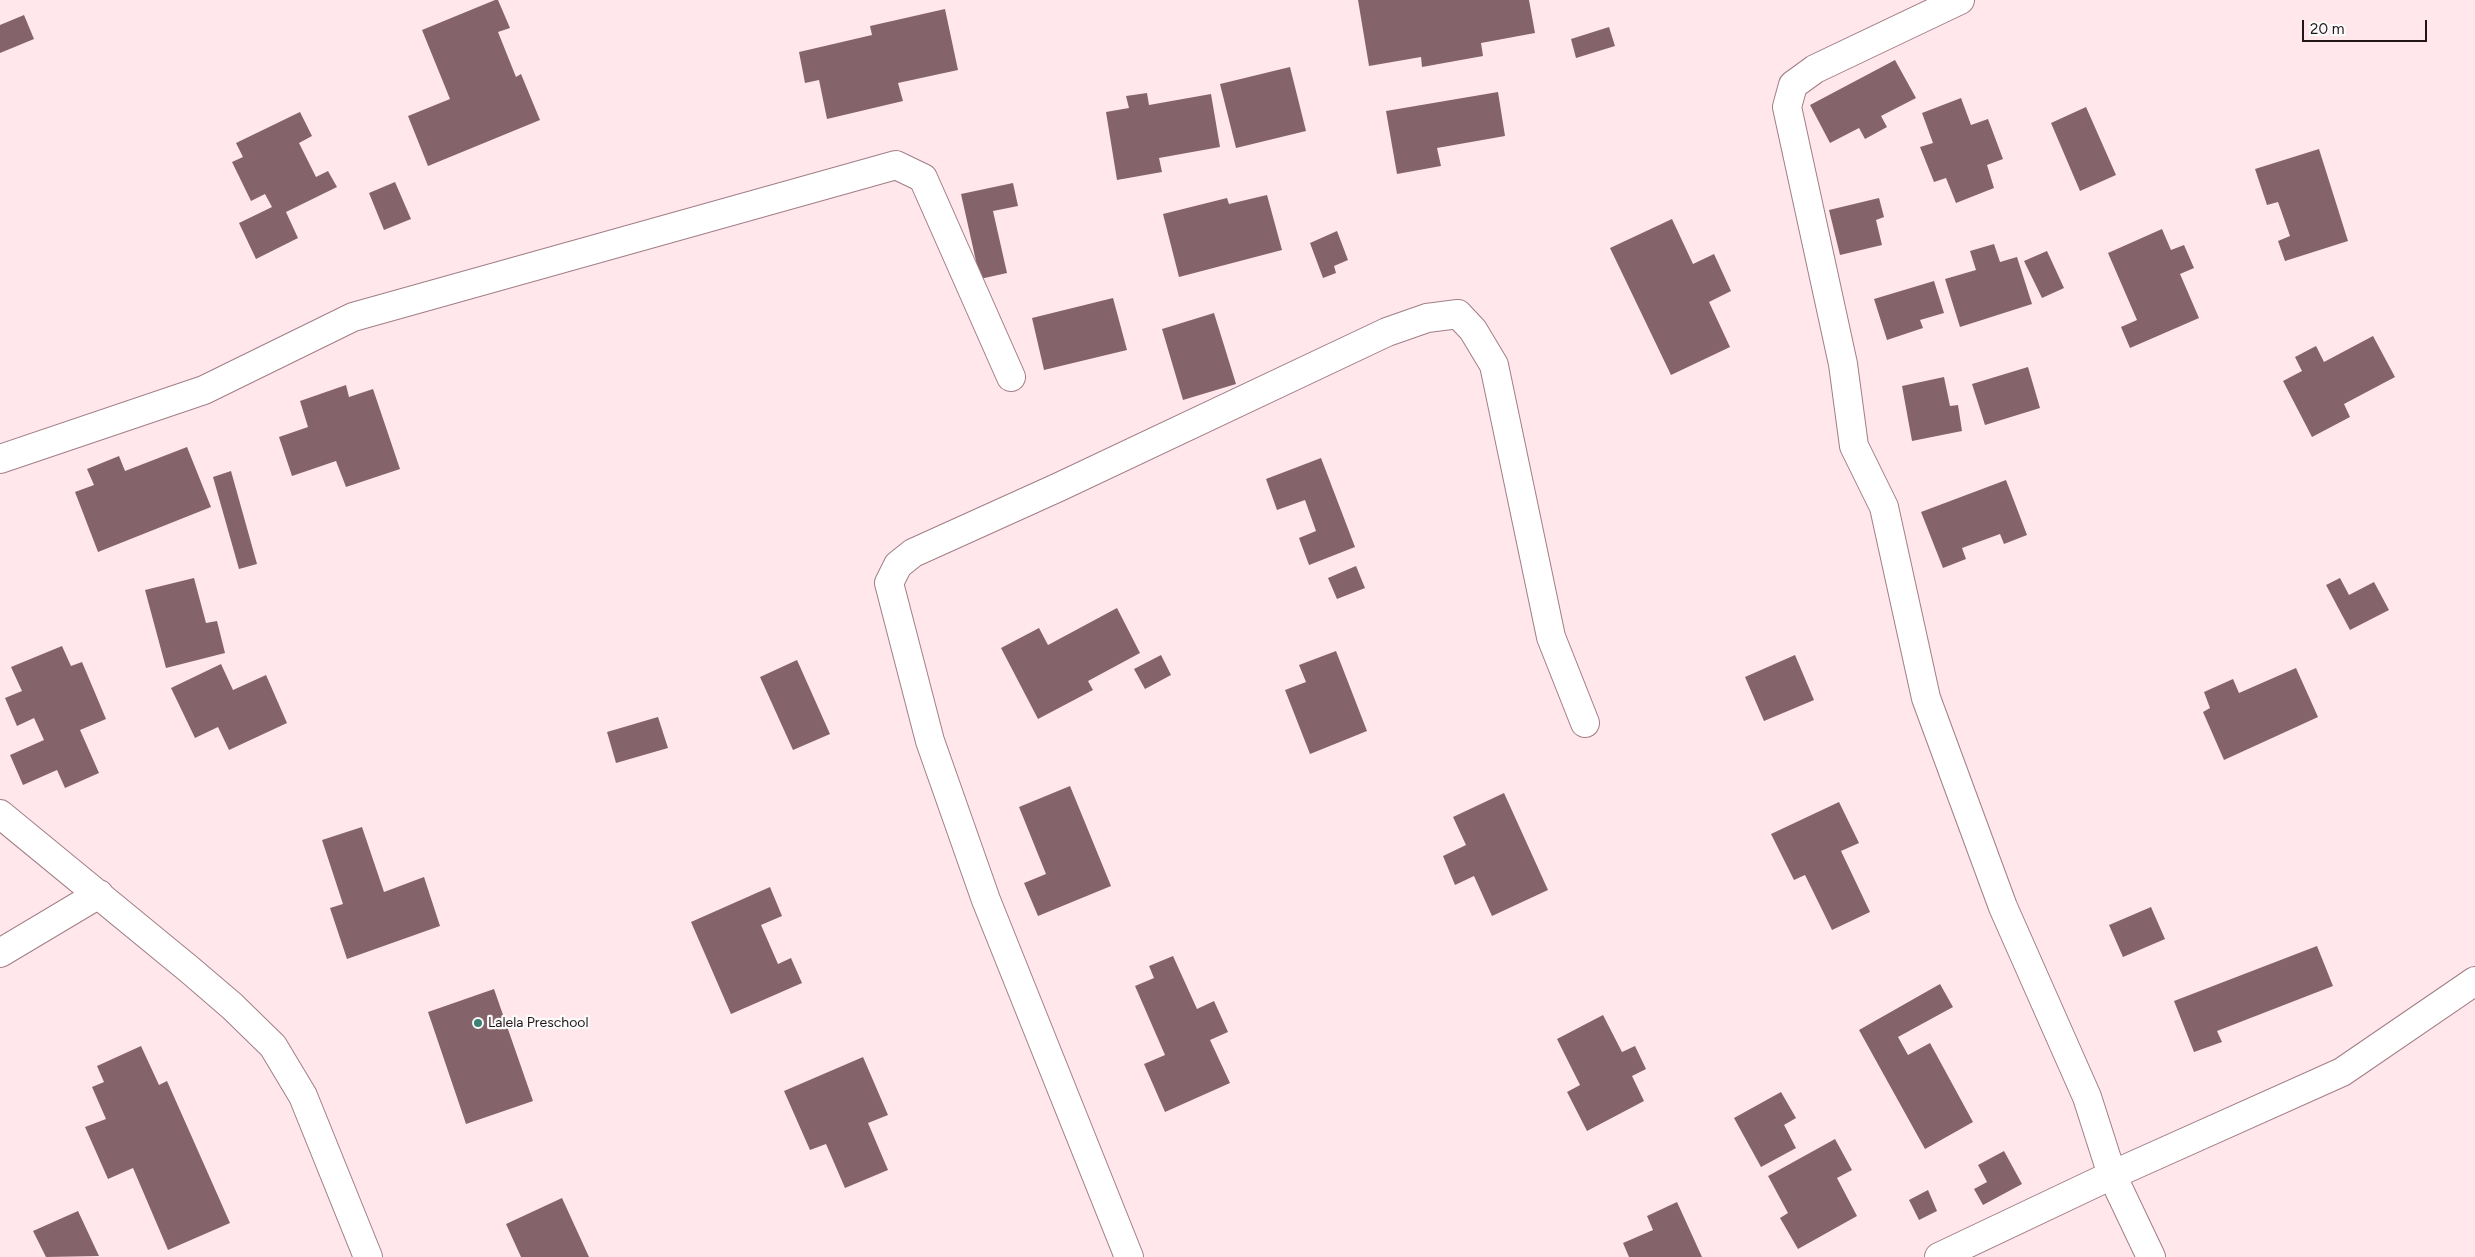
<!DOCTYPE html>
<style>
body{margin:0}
#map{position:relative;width:2475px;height:1257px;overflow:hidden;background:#ffe7ec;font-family:Figtree,sans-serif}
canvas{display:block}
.scale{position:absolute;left:2302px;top:20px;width:125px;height:22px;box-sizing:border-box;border:2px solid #231619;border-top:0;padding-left:6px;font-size:15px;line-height:18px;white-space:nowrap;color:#231619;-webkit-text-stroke:4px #fbfbfb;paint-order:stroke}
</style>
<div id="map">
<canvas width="2475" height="1257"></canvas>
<div class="scale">20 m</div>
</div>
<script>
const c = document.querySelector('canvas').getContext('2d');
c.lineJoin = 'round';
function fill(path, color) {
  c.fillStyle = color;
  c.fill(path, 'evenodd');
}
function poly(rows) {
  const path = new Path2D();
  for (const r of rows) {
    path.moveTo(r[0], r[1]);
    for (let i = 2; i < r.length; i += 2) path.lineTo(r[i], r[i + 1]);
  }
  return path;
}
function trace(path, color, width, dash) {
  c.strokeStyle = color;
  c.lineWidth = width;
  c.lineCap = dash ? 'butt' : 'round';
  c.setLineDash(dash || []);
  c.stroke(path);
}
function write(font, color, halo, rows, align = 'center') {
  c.font = font + ' Figtree,sans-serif';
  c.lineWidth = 4.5;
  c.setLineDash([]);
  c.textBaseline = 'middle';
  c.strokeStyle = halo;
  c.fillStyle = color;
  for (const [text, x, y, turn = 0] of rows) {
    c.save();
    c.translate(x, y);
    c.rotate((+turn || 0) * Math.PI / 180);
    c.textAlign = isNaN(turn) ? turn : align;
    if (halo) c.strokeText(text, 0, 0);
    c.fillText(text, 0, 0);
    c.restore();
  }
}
fill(poly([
 [495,0,498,0,510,28,498,32,516,77,521,74,540,120,428,166,408,116,450,99,422,30],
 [1358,0,1529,0,1535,33,1481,43,1483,56,1422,67,1421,57,1369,66],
 [945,9,958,70,898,83,903,101,827,119,819,80,805,83,799,52,872,35,870,26],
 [24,15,34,39,0,53,0,25],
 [1609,27,1615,46,1576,58,1571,39],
 [1895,60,1916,98,1881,116,1887,127,1865,139,1859,128,1830,143,1810,105],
 [1290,67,1306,131,1236,148,1220,84],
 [1498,92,1505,136,1437,148,1441,166,1397,174,1386,111],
 [1147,93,1149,105,1211,94,1220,147,1159,158,1162,172,1117,180,1106,112,1129,108,1126,96],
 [1961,98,1971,125,1988,119,2003,159,1987,165,1994,188,1956,203,1946,178,1934,182,1920,147,1933,143,1922,113],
 [2086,107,2116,175,2080,191,2051,123],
 [300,112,312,136,299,143,316,177,328,171,337,187,286,212,298,238,256,259,239,223,272,207,265,194,251,201,232,162,243,157,236,143],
 [2319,149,2348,241,2285,261,2278,241,2290,236,2278,202,2267,205,2255,169],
 [395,182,411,219,384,230,369,193],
 [1013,183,1018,206,993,211,1007,273,980,279,961,194],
 [1267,195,1282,250,1179,277,1163,214,1227,198,1229,204],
 [1879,198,1884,217,1876,220,1882,245,1840,255,1829,210],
 [1672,219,1693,264,1714,254,1731,291,1709,302,1730,347,1671,375,1610,248],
 [2162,229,2171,250,2184,245,2194,268,2180,274,2199,318,2130,348,2121,327,2137,320,2108,253],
 [1337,231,1348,260,1334,266,1336,273,1323,278,1310,243],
 [1994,244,2000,262,2017,257,2032,304,1960,327,1945,279,1976,270,1970,251],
 [2047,251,2064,288,2042,298,2024,261],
 [1934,281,1944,313,1920,320,1923,328,1887,340,1874,299],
 [1113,298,1127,350,1044,370,1032,318],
 [1214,313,1236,384,1183,400,1162,329],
 [2373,336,2395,377,2344,404,2350,417,2312,437,2283,381,2302,371,2295,357,2316,346,2324,362],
 [2028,367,2040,408,1985,425,1972,384],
 [1944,377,1950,406,1958,405,1962,431,1912,441,1902,386],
 [346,385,349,397,373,389,400,469,346,487,336,461,292,476,279,437,308,427,300,401],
 [187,447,211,507,98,552,75,492,94,485,87,469,119,456,125,471],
 [1321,458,1355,547,1309,565,1299,538,1316,531,1305,500,1277,510,1266,479],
 [231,471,257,564,239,569,213,477],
 [2006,480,2027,535,2004,544,2000,534,1962,548,1966,559,1943,568,1921,512],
 [1356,566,1365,588,1337,599,1328,578],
 [194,578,206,623,217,621,225,653,166,668,145,590],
 [2340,578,2349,595,2374,582,2389,610,2350,630,2326,585],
 [1117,608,1140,653,1088,681,1093,690,1038,719,1001,648,1039,628,1048,645],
 [62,646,71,666,82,662,106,719,80,730,99,773,65,788,57,770,23,785,10,755,44,740,34,718,17,726,5,698,22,691,11,667],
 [1336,651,1367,731,1310,754,1285,690,1306,682,1299,665],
 [1161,655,1171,675,1145,689,1134,669],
 [1795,655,1814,700,1764,721,1745,677],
 [797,660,830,734,793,750,760,677],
 [221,664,233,690,266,675,287,723,229,750,218,727,195,738,171,688],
 [2296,668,2318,717,2224,760,2203,712,2210,708,2204,692,2233,679,2239,693],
 [658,717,668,748,616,763,607,732],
 [1070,786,1111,886,1038,916,1024,883,1046,874,1019,807],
 [1504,793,1548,890,1492,916,1474,876,1455,885,1443,856,1466,845,1453,817],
 [1839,802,1859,843,1841,851,1870,912,1832,930,1805,875,1794,880,1771,834],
 [362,827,384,892,424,877,440,926,347,959,330,908,343,904,322,840],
 [770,887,782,916,761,925,778,964,791,958,802,983,731,1014,691,922],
 [2151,907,2165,939,2123,957,2109,925],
 [2317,946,2333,986,2217,1031,2222,1042,2194,1052,2174,1001],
 [1173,956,1197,1009,1214,1001,1228,1032,1210,1040,1230,1083,1165,1112,1144,1064,1165,1055,1135,986,1154,978,1149,966],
 [1940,984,1953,1007,1898,1037,1908,1055,1930,1043,1973,1122,1925,1149,1859,1030],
 [494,989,533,1101,466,1124,428,1012],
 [1603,1015,1622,1052,1635,1046,1646,1069,1632,1076,1644,1101,1587,1131,1567,1092,1580,1085,1557,1039],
 [141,1046,159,1085,167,1081,230,1223,168,1250,133,1168,108,1179,85,1127,106,1119,92,1087,104,1082,97,1066],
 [863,1057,888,1115,868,1123,888,1170,845,1188,826,1144,810,1150,784,1091],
 [1781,1092,1796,1118,1784,1125,1796,1148,1761,1167,1734,1118],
 [1835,1139,1852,1170,1837,1178,1857,1216,1798,1249,1780,1218,1788,1213,1768,1176],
 [2004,1151,2022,1184,1983,1205,1974,1189,1987,1182,1978,1165],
 [1928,1190,1937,1211,1919,1220,1909,1200],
 [562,1198,589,1257,521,1257,506,1224],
 [1677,1202,1702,1257,1629,1257,1623,1243,1653,1230,1647,1216],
 [78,1211,99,1256,46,1257,33,1231]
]), '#85636b');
const street = poly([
 [1960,0,1815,69,1793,85,1787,107,1843,364,1854,446,1884,507,1926,698,2003,907,2087,1097,2112,1175,2151,1257],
 [0,459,204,390,353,317,896,165,923,178,1011,377],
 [0,814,190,970,232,1006,273,1046,303,1096,368,1257],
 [0,953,99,894],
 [1129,1257,986,900,930,741,889,583,898,565,913,553,1059,487,1387,332,1427,318,1458,314,1473,330,1494,365,1551,637,1585,723],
 [1939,1257,2112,1175,2342,1072,2475,981]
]);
trace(street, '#a17e87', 30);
trace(street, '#fff', 28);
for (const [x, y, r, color] of [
 [478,1023,5,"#3c8177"]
]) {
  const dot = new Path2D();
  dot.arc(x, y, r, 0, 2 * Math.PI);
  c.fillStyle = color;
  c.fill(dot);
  trace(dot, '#fbfbfb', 2);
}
write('14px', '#231619', '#fbfbfb', [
 ["Lalela Preschool",488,1023]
], 'left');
</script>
